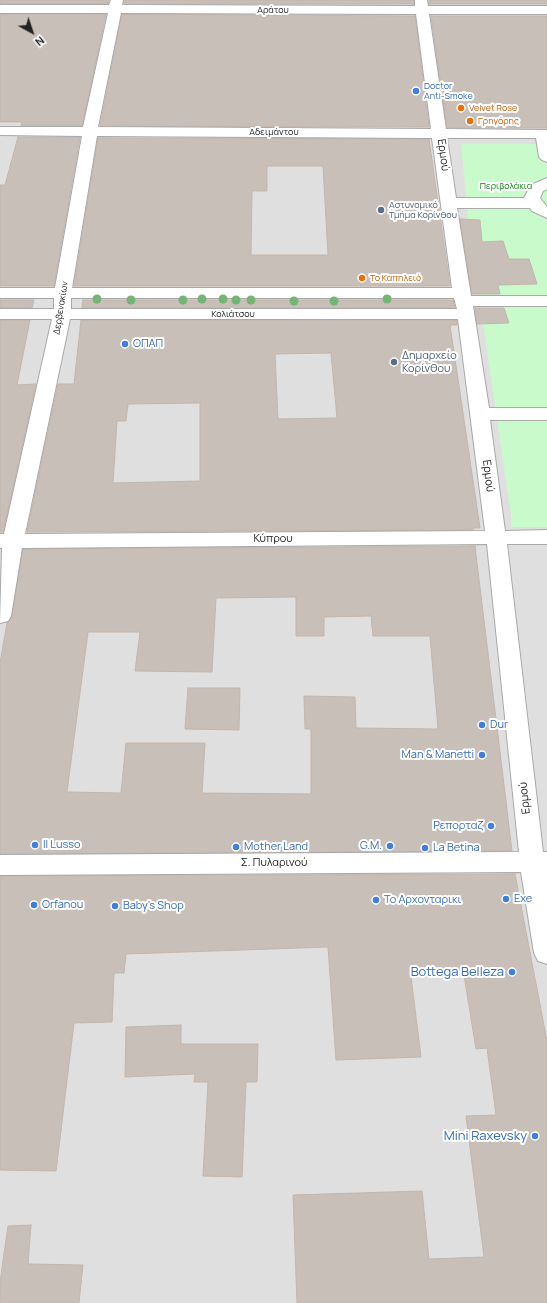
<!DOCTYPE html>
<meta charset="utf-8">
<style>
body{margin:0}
#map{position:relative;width:547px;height:1303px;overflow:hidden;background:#f2efe9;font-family:Manrope,sans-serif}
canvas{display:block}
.north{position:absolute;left:12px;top:12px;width:40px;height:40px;-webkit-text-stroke:3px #fff;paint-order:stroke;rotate:140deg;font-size:11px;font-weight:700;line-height:16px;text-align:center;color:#222}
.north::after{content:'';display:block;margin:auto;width:14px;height:18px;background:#222;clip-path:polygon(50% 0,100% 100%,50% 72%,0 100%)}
</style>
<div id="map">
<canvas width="547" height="1303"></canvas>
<div class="north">N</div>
</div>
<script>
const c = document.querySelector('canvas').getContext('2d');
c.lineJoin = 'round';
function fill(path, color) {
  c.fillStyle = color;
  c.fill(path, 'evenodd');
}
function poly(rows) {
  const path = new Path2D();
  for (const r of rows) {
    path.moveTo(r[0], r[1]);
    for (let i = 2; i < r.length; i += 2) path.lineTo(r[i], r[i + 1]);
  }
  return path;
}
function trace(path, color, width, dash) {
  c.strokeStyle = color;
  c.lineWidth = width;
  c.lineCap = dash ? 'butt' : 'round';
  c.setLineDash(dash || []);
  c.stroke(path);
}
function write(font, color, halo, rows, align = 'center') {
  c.font = font + ' Manrope,sans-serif';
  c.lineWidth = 4;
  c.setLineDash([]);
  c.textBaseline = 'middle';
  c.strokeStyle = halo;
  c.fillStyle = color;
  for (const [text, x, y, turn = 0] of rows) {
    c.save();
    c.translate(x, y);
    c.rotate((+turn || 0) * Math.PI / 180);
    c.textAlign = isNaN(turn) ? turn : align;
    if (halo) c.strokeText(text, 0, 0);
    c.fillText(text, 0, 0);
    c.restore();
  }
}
fill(poly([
 [0,0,547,0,547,1303,0,1303]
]), '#e0dfdf');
fill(poly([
 [461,144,547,144,547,527,511,527,511,515,469,227]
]), '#c8facc');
const building = poly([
 [0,0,109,0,108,4,0,4,0,0],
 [124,0,414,0,414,4,124,4,124,0],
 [429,0,547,0,547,4,429,4,429,0],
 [0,14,106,14,82,126,21,126,22,122,0,122,0,14],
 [122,14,415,16,429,127,100,126,122,14],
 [431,16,547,16,547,128,447,128,431,16],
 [18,137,80,137,54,286,0,286,0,185,5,185,18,137],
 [98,138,429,139,450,286,74,286,98,138],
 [267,166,323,166,328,255,251,255,252,191,267,191,267,166],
 [460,219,480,220,482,242,503,241,509,259,529,259,537,284,498,285,500,294,472,294,460,219],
 [0,300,34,300,32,308,0,308,0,300],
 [83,300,453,300,455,308,82,308,83,300],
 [475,308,504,308,509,323,477,324,475,308],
 [0,320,30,320,17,385,36,384,3,532,0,532,0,320],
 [81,320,457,320,457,325,450,325,480,528,473,528,473,530,27,532,58,384,74,384,81,320],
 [331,353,337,418,278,419,275,354,331,353],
 [200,403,200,481,113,483,117,421,126,421,128,404,200,403],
 [475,546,512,851,0,854,0,663,7,623,12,616,23,549,475,546],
 [296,597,296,636,324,636,324,617,371,616,373,636,430,636,438,729,356,728,355,697,304,696,305,729,311,729,311,794,202,793,205,743,126,743,121,793,67,792,88,632,140,632,135,671,212,672,216,598,296,597],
 [188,688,240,688,239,730,185,729,188,688],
 [515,874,547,1041,547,1303,297,1303,293,1195,422,1191,429,1259,484,1257,466,1116,496,1115,487,1048,476,1049,464,975,411,977,421,1057,336,1060,328,947,126,954,124,973,114,973,112,1022,74,1023,56,1171,0,1170,0,876,515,874],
 [181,1025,181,1044,258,1044,257,1082,246,1082,242,1177,203,1176,208,1082,194,1082,195,1074,125,1077,126,1027,181,1025],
 [31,1225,28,1264,83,1265,79,1303,0,1303,0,1282,8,1226,31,1225]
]);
fill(building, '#c7bfb8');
trace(building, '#c4b6ab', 1);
const minor = poly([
 [111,0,123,0,122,5,415,6,415,0,427,0,428,6,547,6,547,14,429,14,446,129,547,130,547,162,542,160,539,157,536,138,447,138,456,198,524,198,531,185,547,178,547,189,543,191,540,198,547,207,547,218,532,211,530,208,457,208,471,296,547,296,547,306,473,306,489,408,547,408,547,420,490,420,505,531,547,530,547,544,507,544,543,852,547,852,547,964,538,961,534,953,521,872,0,875,0,855,519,852,487,544,22,548,11,616,8,621,0,623,2,548,0,548,0,534,4,534,52,319,0,319,0,309,54,309,54,298,0,298,0,288,55,288,82,136,0,135,0,127,83,127,108,13,0,13,0,5,109,5,111,0],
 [121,13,416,14,431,129,98,127,121,13],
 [97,136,432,138,452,288,72,288,97,136],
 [71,298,454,298,457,309,71,309,71,298],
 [70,319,458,319,485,531,25,534,70,319]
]);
trace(minor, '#a9a9a9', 2);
fill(minor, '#fff');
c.fillStyle = '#74b475';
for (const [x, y] of [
 [97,299],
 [202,299],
 [223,299],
 [387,299],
 [131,300],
 [183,300],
 [236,300],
 [251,300],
 [294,301],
 [334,301]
]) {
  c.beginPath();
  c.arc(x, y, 4.5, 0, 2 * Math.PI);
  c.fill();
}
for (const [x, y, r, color] of [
 [416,91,4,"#3f7fe0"],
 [461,108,4,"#e8710a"],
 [470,121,4,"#e8710a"],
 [381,210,4,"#5c6f8a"],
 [362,278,4,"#e8710a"],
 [125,344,4,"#3f7fe0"],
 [394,362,4,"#5c6f8a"],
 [482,725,4,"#3f7fe0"],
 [482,755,4,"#3f7fe0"],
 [491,826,4,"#3f7fe0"],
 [35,845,4,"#3f7fe0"],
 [390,846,4,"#3f7fe0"],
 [236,847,4,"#3f7fe0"],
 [425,848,4,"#3f7fe0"],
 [506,899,4,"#3f7fe0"],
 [376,900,4,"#3f7fe0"],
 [34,905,4,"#3f7fe0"],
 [115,906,4,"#3f7fe0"],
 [512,972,4,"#3f7fe0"],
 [535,1136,4,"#3f7fe0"]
]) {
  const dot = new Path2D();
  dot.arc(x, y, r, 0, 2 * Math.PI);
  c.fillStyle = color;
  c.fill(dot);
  trace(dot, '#fff', 1.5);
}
write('9px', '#222', '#fff', [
 ["Αράτου",273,10],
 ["Αδειμάντου",274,132],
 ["Δερβενακίων",61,308,-81],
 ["Κολιάτσου",233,314]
]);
write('9px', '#366cbe', '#fff', [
 ["Doctor",424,86],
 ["Anti-Smoke",424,96]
], 'left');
write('9px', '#c56008', '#fff', [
 ["Velvet Rose",469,108],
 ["Γρηγόρης",478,121],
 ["Το Καπηλειὀ",370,278]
], 'left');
write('9px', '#0c8416', '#fff', [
 ["Περιβολάκια",506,186]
]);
write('9px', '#4e5e75', '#fff', [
 ["Αστυνομικό",389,205],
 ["Τμήμα Κορίνθου",389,215]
], 'left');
write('11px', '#222', '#fff', [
 ["Ερμού",443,155,82],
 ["Ερμού",488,476,83],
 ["Κύπρου",273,539],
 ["Ερμού",525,798,-96],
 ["Σ. Πυλαρινού",274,863]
]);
write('11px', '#366cbe', '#fff', [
 ["ΟΠΑΠ",133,344],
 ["Dur",490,725],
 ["Man & Manetti",474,755,"right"],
 ["Ρεπορταζ",483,826,"right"],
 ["Il Lusso",43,845],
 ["G.M.",382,846,"right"],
 ["Mother Land",244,847],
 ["La Betina",433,848],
 ["Exe",514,899],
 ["Το Αρχονταρικι",384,900],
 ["Orfanou",42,905],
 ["Baby's Shop",123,906]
], 'left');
write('11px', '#4e5e75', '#fff', [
 ["Δημαρχείο",402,356],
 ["Κορίνθου",402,369]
], 'left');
write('13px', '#366cbe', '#fff', [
 ["Bottega Belleza",504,972],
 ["Mini Raxevsky",527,1136]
], 'right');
</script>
